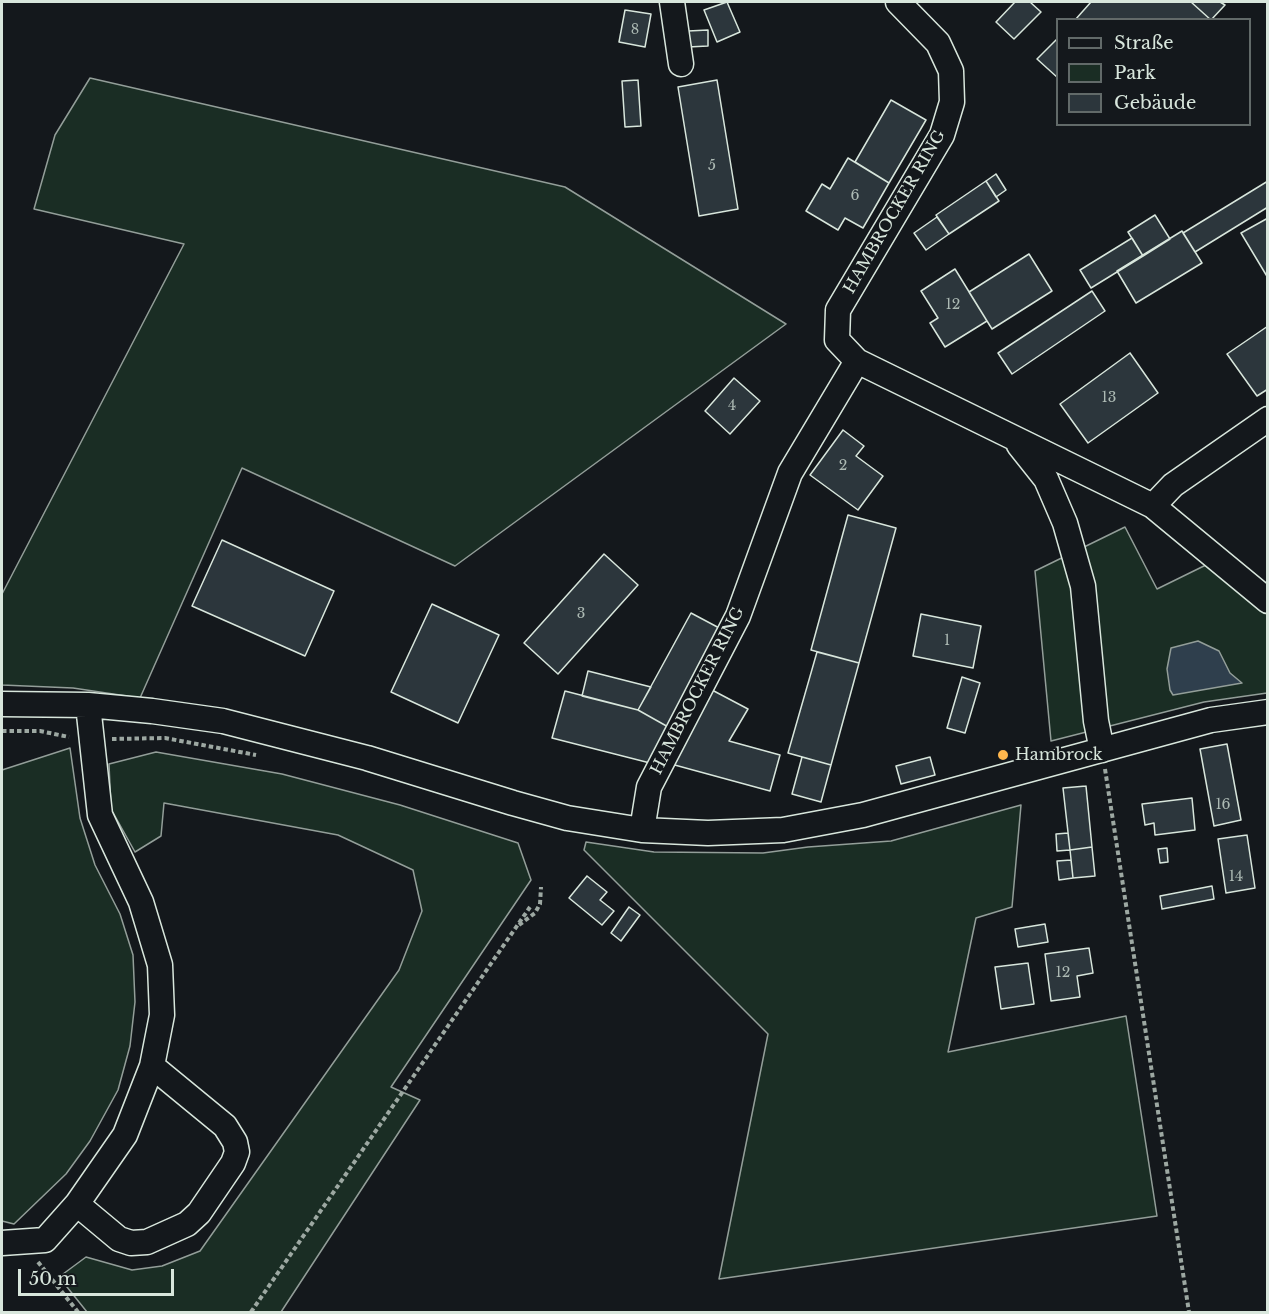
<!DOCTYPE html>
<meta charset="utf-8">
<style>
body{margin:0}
#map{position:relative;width:1269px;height:1314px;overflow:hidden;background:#14181c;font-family:"Libre Baskerville",serif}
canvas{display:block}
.frame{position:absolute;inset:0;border:3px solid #d8e6dc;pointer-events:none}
.legend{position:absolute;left:1056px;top:18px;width:195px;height:108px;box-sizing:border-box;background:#14181c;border:2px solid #626a69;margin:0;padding:8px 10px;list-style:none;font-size:18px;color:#d8e6dc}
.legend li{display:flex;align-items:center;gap:12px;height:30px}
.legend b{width:30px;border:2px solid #626a69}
.scale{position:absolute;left:18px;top:1269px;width:156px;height:27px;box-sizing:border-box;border:3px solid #d8e6dc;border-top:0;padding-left:8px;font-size:18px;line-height:21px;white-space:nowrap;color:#d8e6dc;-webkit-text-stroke:4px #14181c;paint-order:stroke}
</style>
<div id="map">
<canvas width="1269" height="1314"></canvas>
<div class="frame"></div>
<ul class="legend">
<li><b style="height:8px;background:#14181c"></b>Straße</li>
<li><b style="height:16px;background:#1a2d24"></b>Park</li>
<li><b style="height:16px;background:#2c363c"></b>Gebäude</li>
</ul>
<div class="scale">50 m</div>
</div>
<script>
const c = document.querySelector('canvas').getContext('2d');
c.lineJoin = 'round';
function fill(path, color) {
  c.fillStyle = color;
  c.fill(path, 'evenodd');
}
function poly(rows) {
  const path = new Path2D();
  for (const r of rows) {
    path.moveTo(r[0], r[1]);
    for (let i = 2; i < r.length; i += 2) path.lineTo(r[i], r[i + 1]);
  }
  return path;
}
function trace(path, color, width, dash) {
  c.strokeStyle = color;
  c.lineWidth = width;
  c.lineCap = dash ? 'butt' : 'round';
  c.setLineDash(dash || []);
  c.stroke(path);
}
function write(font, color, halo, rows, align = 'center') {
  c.font = font + ' "Libre Baskerville",serif';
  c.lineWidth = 4.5;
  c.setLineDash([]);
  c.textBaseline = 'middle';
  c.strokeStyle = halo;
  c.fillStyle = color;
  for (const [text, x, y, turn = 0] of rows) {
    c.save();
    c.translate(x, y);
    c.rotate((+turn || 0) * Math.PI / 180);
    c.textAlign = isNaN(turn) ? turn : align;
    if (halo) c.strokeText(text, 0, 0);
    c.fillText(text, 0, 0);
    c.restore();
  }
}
const green = poly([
 [90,78,565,187,786,324,455,566,242,468,140,698,73,688,2,685,2,594,184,244,34,209,55,135,90,78],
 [1125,527,1157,589,1210,563,1267,609,1267,693,1204,702,1051,741,1035,571,1125,527],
 [70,748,80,818,95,865,120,914,133,955,135,1002,130,1046,118,1090,90,1141,66,1174,14,1224,2,1221,2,770,70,748],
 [156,752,282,774,400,805,518,843,531,880,391,1087,420,1100,281,1312,87,1312,59,1277,86,1257,132,1270,162,1266,200,1251,399,970,422,911,413,870,338,835,164,803,161,836,135,852,111,809,109,764,156,752],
 [1021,805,1012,907,976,918,948,1052,1126,1016,1157,1216,719,1279,768,1034,584,850,586,842,654,852,763,853,808,847,891,841,1021,805]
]);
fill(green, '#1a2d24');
trace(green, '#939e99', 1.5);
const water = poly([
 [1198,641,1219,651,1230,673,1242,683,1173,695,1170,690,1167,669,1171,648,1198,641]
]);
fill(water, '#2f3f4d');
trace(water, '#939e99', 1.5);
const building = poly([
 [727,2,740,32,717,42,704,10,727,2],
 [1015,2,1030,2,1041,12,1014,39,996,22,1015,2],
 [1091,2,1191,2,1211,20,1075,20,1091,2],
 [1191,2,1220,2,1225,5,1211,20,1191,2],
 [625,10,651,14,645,47,619,42,625,10],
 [708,30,708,46,688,47,688,31,708,30],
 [1058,38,1058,78,1037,59,1058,38],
 [638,80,641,126,625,127,622,81,638,80],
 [717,80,738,209,699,216,678,87,717,80],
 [891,100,926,120,889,183,855,162,891,100],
 [848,158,889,183,863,228,845,218,838,230,806,211,822,184,830,189,848,158],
 [996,174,1006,190,996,197,986,181,996,174],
 [986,181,999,201,949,234,936,215,986,181],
 [1268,181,1268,207,1195,252,1183,233,1268,181],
 [1155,215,1170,239,1143,256,1128,232,1155,215],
 [937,217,949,234,926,250,914,233,937,217],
 [1268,218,1268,278,1241,233,1268,218],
 [1182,231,1202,263,1136,303,1117,271,1182,231],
 [1132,238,1143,256,1091,288,1080,270,1132,238],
 [1029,254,1052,291,992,329,969,292,1029,254],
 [955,269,987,321,945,347,930,323,938,318,921,291,955,269],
 [1092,291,1105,311,1012,374,998,353,1092,291],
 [1268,326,1268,389,1257,396,1227,354,1268,326],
 [1130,353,1158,393,1088,443,1060,404,1130,353],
 [734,378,760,401,730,434,705,411,734,378],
 [843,430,864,446,856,456,883,476,858,510,810,475,843,430],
 [848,515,896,528,859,663,811,650,848,515],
 [222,540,334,591,305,656,192,606,222,540],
 [604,554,638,585,558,674,524,643,604,554],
 [432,604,499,635,458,723,391,692,432,604],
 [691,613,723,630,670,728,638,710,691,613],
 [921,614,981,626,973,668,913,656,921,614],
 [817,652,859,663,831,765,788,753,817,652],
 [588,671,651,687,638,710,582,696,588,671],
 [962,677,980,683,965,733,947,728,962,677],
 [712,690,748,709,729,741,780,755,770,791,671,764,712,690],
 [565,691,638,710,670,728,650,763,552,738,565,691],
 [1227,744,1241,820,1214,826,1200,749,1227,744],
 [802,757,831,765,821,802,792,794,802,757],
 [930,757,935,775,901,784,896,766,930,757],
 [1086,786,1092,847,1070,850,1063,788,1086,786],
 [1192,798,1195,830,1155,835,1154,823,1145,825,1142,804,1192,798],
 [1068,833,1070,850,1057,851,1056,834,1068,833],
 [1247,835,1255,888,1226,893,1218,839,1247,835],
 [1092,847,1095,876,1073,878,1070,850,1092,847],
 [1167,848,1168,862,1160,863,1158,849,1167,848],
 [1071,860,1073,878,1059,880,1057,861,1071,860],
 [587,876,607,892,600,900,614,911,602,925,569,898,587,876],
 [1212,886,1214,899,1162,909,1160,896,1212,886],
 [629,907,640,915,621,941,611,933,629,907],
 [1045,924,1048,942,1018,947,1015,929,1045,924],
 [1089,948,1093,973,1077,976,1080,997,1051,1001,1045,954,1089,948],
 [1028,963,1034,1004,1001,1009,995,967,1028,963]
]);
fill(building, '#2c363c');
trace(building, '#d8e6dc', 1.5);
const minor = poly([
 [672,2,681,64],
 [898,2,938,43,951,71,952,102,942,135,838,310,837,340,857,361,1153,506,1268,601],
 [1019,445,1046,479,1065,523,1083,586,1096,721,1102,750],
 [1153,506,1173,485,1268,419],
 [2,704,88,705,152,711,223,721,367,758,513,803,567,818,642,830,708,833,783,830,863,815,1211,720,1268,712],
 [642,830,649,787,738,616,790,473,857,361],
 [77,1204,119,1239,131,1243,147,1242,187,1224,199,1213,233,1163,237,1152,235,1142,225,1126,152,1066],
 [2,1243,45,1240,77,1204,125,1135,152,1066,162,1015,160,965,141,902,100,815,88,705]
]);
trace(minor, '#d8e6dc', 27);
trace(poly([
 [2,731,40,731,69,737],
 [112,739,165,738,256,755],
 [1105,769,1189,1312],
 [519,925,535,913,540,904,541,887],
 [38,1262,78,1312],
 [251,1312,530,907]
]), '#9da8a2', 4, [4.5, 3]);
trace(minor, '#14181c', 24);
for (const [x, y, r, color] of [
 [1003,755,6,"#ffb74d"]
]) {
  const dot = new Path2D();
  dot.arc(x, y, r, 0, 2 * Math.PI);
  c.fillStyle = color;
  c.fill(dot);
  trace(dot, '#14181c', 2);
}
write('14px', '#adbab4', null, [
 ["8",635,30],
 ["5",712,166],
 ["6",855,196],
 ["12",953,305],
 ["13",1109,398],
 ["4",732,406],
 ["2",843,466],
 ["3",581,614],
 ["1",947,641],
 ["16",1223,805],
 ["14",1236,877],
 ["12",1063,973]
]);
write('16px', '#d8e6dc', '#14181c', [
 ["HAMBROCKER RING",895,212,-60],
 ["HAMBROCKER RING",698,691,-63]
]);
write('16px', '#d8e6dc', '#14181c', [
 ["Hambrock",1015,755]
], 'left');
</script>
